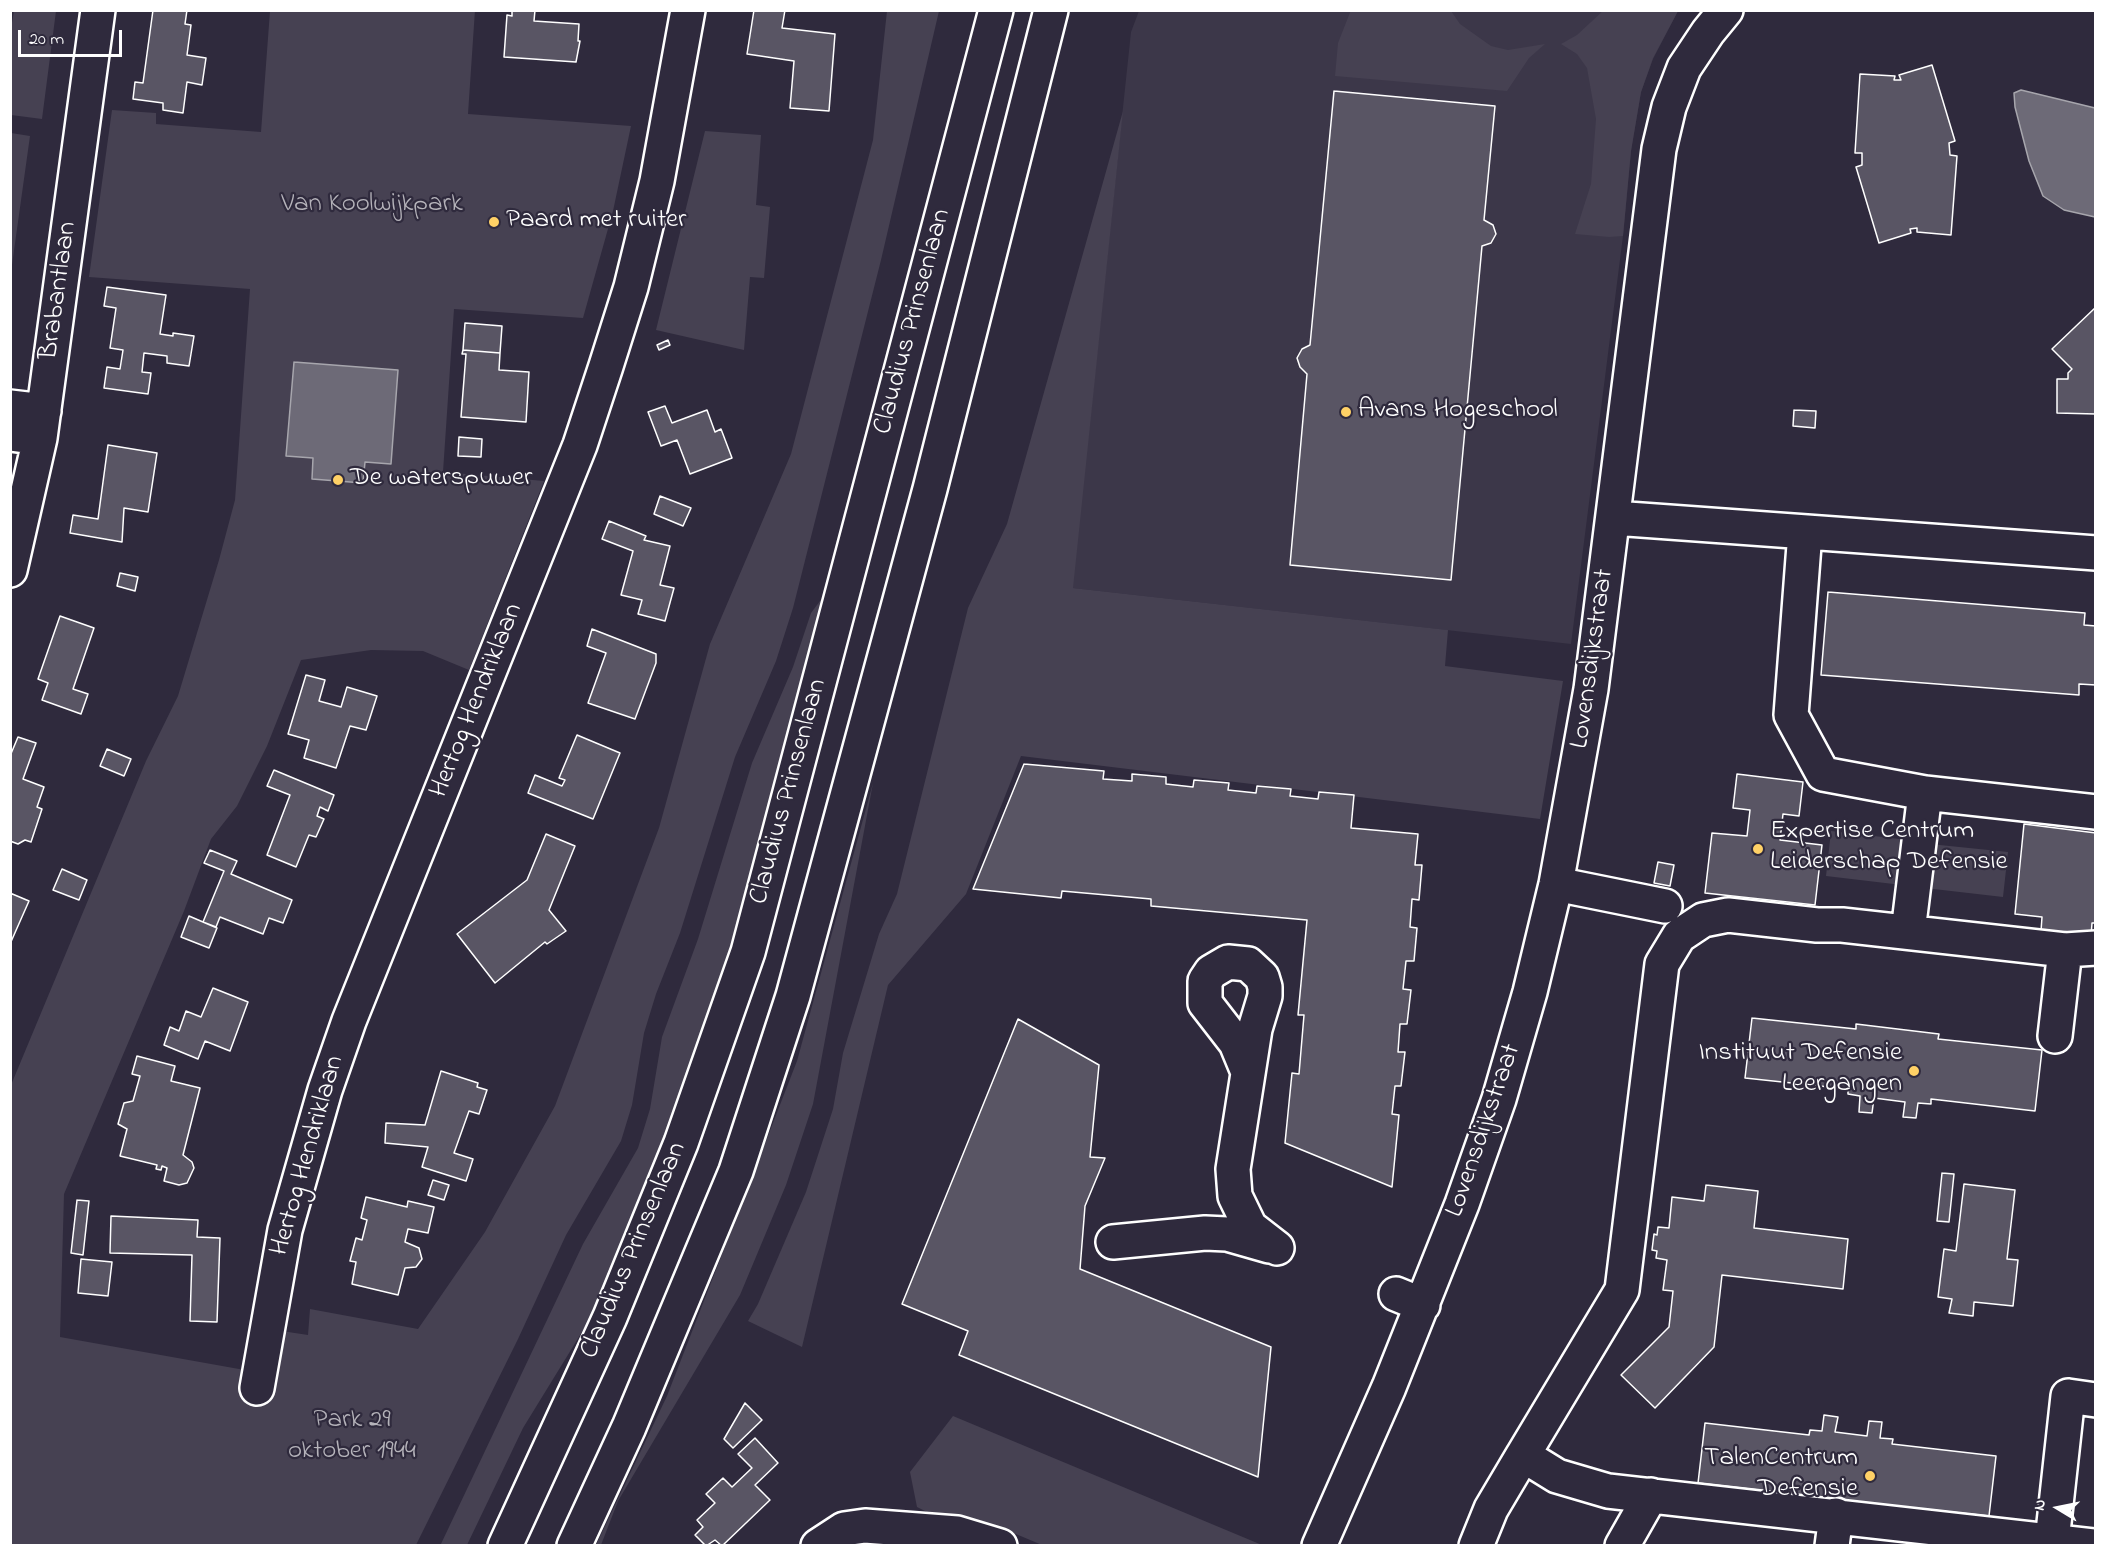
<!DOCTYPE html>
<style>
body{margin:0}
#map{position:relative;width:2106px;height:1556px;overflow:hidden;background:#2f2a3d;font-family:"Indie Flower",sans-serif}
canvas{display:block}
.frame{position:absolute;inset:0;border:12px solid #fff;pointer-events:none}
.north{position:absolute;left:2028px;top:1478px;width:60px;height:60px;-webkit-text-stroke:4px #2f2a3d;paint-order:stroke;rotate:280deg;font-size:16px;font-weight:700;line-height:24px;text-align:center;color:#fff}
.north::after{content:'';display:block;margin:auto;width:21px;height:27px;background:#fff;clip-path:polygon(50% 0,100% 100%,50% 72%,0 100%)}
.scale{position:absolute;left:18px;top:30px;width:104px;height:27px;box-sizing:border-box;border:3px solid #fff;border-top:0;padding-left:8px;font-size:18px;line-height:21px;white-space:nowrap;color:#fff;-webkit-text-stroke:4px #2f2a3d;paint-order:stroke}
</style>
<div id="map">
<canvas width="2106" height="1556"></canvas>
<div class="frame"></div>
<div class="north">N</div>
<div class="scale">20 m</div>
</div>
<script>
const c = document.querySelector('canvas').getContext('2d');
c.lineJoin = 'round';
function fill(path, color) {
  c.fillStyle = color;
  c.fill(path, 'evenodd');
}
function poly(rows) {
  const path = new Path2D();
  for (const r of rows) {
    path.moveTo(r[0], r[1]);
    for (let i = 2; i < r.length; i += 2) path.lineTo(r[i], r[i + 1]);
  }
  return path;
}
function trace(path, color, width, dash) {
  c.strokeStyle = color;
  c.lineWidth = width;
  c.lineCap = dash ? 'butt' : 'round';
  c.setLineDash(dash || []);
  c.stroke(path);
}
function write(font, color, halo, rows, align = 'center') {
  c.font = font + ' "Indie Flower",sans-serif';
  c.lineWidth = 4.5;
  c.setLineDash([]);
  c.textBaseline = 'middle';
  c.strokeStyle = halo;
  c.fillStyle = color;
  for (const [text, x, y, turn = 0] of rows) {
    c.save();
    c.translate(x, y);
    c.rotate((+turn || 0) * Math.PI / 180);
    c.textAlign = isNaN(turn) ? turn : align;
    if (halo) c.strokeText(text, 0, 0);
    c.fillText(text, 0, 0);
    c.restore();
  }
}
fill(poly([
 [1139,11,1678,11,1653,59,1641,92,1631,151,1623,236,1571,644,1072,588,1131,32]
]), '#3c3749');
fill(poly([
 [475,10,468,114,631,126,613,211,583,318,454,309,443,472,544,481,469,670,423,651,371,650,301,660,267,746,237,806,211,839,184,911,64,1194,60,1337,267,1374,275,1330,308,1335,310,1309,418,1329,485,1232,555,1106,659,828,710,644,791,454,873,140,887,11,939,11,881,260,793,608,776,661,735,757,680,933,656,994,644,1033,632,1105,621,1141,566,1235,518,1339,416,1545,11,1546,11,1085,146,761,178,696,219,560,235,500,250,289,89,277,112,110,156,113,156,124,261,132,270,11],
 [1351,10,1451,11,1460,24,1491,46,1508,50,1545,44,1529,58,1507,91,1335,76,1338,43],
 [1604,10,1678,11,1653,58,1641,92,1631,151,1623,236,1609,237,1575,234,1591,184,1596,119,1587,68,1577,54,1561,44,1577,35],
 [14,11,56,11,42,119,11,115,10,34],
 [1123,111,1073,588,1448,630,1445,666,1563,681,1540,819,1021,756,966,894,888,985,802,1347,748,1321,758,1304,806,1192,833,1109,843,1053,879,934,897,894,968,608,1007,524],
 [705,131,761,135,756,205,770,207,764,278,750,277,744,350,656,330],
 [11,133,30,136,11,272,10,133],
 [823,597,753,870,703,1037,666,1149,609,1288,523,1428,467,1545,440,1546,583,1244,638,1148,650,1109,662,1037,698,939,752,763,793,667,811,613],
 [873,783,813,1104,786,1185,740,1295,618,1501,601,1545,596,1545,667,1396,797,1061],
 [1831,831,1908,840,1902,885,1826,876],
 [1930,844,2008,852,2003,897,1925,888],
 [953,1416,1262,1545,1042,1545,1004,1529,939,1518,917,1507,910,1472]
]), '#464152');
const water = poly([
 [2021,90,2095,108,2095,217,2064,210,2043,196,2029,161,2015,107,2014,93,2021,90],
 [294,362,398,370,391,464,365,462,363,483,312,479,313,458,286,456,294,362]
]);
fill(water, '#6d6a77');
trace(water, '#a7a6ad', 1.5);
const building = poly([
 [153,10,187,10,185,24,191,25,187,55,206,58,202,85,187,82,183,113,163,110,163,103,133,99,135,82,143,83,153,10],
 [512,10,535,10,534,21,579,24,578,41,580,41,576,62,504,57,507,15,512,16,512,10],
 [754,10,785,10,782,28,835,34,829,111,790,108,794,61,747,54,754,10],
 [1932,65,1955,141,1949,143,1950,155,1957,156,1951,235,1917,232,1917,228,1910,229,1911,233,1879,243,1856,167,1862,165,1862,153,1855,153,1860,74,1895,76,1894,80,1901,80,1899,75,1932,65],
 [1334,91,1495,106,1484,220,1493,225,1496,234,1491,243,1482,246,1451,580,1290,565,1307,374,1300,367,1297,358,1302,349,1310,345,1334,91],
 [107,287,166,295,160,334,173,336,173,333,194,336,189,366,167,363,167,356,144,353,142,372,151,373,148,394,104,388,107,367,120,369,123,350,110,348,116,308,104,306,107,287],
 [2096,307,2096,414,2057,413,2057,379,2068,379,2068,373,2072,369,2052,349,2096,307],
 [465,323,502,326,500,353,463,350,465,323],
 [668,340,670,345,659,350,657,345,668,340],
 [463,350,500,353,499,370,529,372,526,422,461,417,466,354,462,354,463,350],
 [665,406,672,423,707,410,715,432,721,429,732,458,690,474,677,440,661,446,648,412,665,406],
 [1794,410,1816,411,1815,428,1793,426,1794,410],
 [459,437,482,439,481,457,458,456,459,437],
 [108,445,157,453,148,512,124,508,122,542,70,533,73,515,98,519,108,445],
 [660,496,691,508,683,526,654,514,660,496],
 [609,521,646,536,644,540,670,546,660,585,674,588,665,621,638,614,642,600,621,595,633,551,602,539,609,521],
 [120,573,138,577,135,591,117,586,120,573],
 [1828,592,2085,613,2084,625,2096,626,2096,685,2079,684,2079,695,1821,675,1828,592],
 [60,616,94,628,73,689,88,694,81,714,42,700,48,683,38,679,60,616],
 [592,629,656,654,656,663,635,719,588,703,606,653,587,646,592,629],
 [306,675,325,680,319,701,341,707,347,687,377,696,366,730,350,726,336,768,304,758,309,740,288,734,306,675],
 [577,735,620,753,593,819,528,793,535,775,562,786,565,780,559,778,577,735],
 [18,737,36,743,23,779,44,787,37,807,42,809,31,842,25,840,18,844,10,841,10,756,18,737],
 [107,749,131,759,124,776,100,766,107,749],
 [1024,764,1104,771,1103,779,1132,781,1132,774,1166,777,1166,784,1193,787,1194,780,1229,783,1228,790,1256,793,1257,786,1291,789,1290,796,1318,799,1319,792,1354,795,1351,828,1418,834,1415,865,1422,865,1419,900,1412,899,1410,927,1417,928,1414,961,1406,961,1403,989,1411,990,1407,1024,1400,1024,1398,1052,1405,1052,1401,1086,1395,1086,1392,1114,1399,1115,1392,1187,1285,1143,1292,1073,1299,1074,1304,1015,1298,1015,1307,920,1151,906,1151,899,1062,891,1061,898,973,889,1024,764],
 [274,770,334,795,328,811,320,807,317,816,324,819,316,837,309,835,296,867,267,855,290,795,267,786,274,770],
 [1737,774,1803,782,1799,816,1783,814,1780,840,1822,845,1815,905,1705,893,1712,833,1747,836,1750,810,1733,808,1737,774],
 [2024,824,2096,833,2096,923,2092,923,2091,937,2041,931,2042,917,2015,914,2024,824],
 [546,834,575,846,549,910,566,931,547,944,545,942,495,983,457,934,527,880,546,834],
 [210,850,237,861,231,874,292,900,283,923,269,918,263,934,220,917,216,927,203,922,224,871,204,863,210,850],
 [1658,862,1674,865,1670,886,1654,883,1658,862],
 [62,869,87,880,79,900,53,890,62,869],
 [10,893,29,901,10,944,10,893],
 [189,916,217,928,209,948,181,937,189,916],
 [213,988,248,1002,230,1051,205,1041,198,1059,164,1045,170,1027,179,1031,186,1011,201,1017,213,988],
 [1752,1018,1856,1029,1856,1024,1939,1034,1938,1039,2042,1050,2035,1111,1931,1099,1931,1104,1918,1103,1916,1118,1903,1117,1905,1102,1874,1098,1872,1113,1859,1112,1860,1096,1848,1094,1848,1089,1745,1078,1752,1018],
 [1018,1019,1099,1065,1090,1157,1105,1158,1085,1206,1080,1269,1271,1347,1258,1477,959,1355,968,1331,902,1304,1018,1019],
 [137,1056,175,1066,171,1081,200,1088,183,1155,192,1162,194,1168,187,1183,179,1185,164,1181,167,1168,162,1166,161,1170,156,1169,157,1165,120,1156,127,1129,118,1124,124,1103,133,1101,140,1076,132,1074,137,1056],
 [441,1071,478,1083,477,1087,487,1090,479,1114,469,1111,454,1153,473,1159,466,1181,422,1167,428,1147,385,1143,386,1123,425,1125,441,1071],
 [1942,1173,1954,1174,1949,1222,1937,1221,1942,1173],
 [433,1180,449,1185,444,1200,428,1195,433,1180],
 [1964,1184,2015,1190,2007,1259,2018,1260,2013,1306,1974,1302,1973,1316,1949,1313,1952,1299,1938,1297,1944,1249,1956,1251,1964,1184],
 [1706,1185,1758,1191,1754,1228,1848,1239,1843,1289,1722,1275,1714,1347,1655,1408,1621,1375,1669,1327,1673,1291,1663,1290,1667,1260,1656,1258,1657,1251,1652,1250,1654,1234,1657,1235,1658,1227,1669,1228,1672,1197,1704,1201,1706,1185],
 [366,1197,407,1207,408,1201,434,1207,428,1233,408,1229,405,1242,419,1248,422,1259,416,1267,405,1268,398,1295,352,1284,356,1262,350,1261,356,1238,362,1240,367,1220,361,1218,366,1197],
 [77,1200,89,1201,83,1255,71,1253,77,1200],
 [111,1216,198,1220,197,1237,220,1238,217,1322,190,1321,192,1255,110,1253,111,1216],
 [81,1259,112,1262,108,1296,78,1293,81,1259],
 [745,1403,762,1420,733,1448,724,1439,745,1403],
 [1824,1415,1838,1417,1835,1432,1867,1436,1869,1421,1882,1422,1880,1438,1893,1439,1892,1444,1996,1456,1989,1516,1885,1505,1885,1510,1801,1500,1802,1495,1698,1483,1705,1423,1809,1435,1810,1430,1822,1431,1824,1415],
 [755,1438,778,1463,755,1485,770,1500,722,1546,715,1540,706,1546,695,1535,703,1527,697,1520,715,1503,706,1494,723,1478,732,1487,752,1468,738,1454,755,1438]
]);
fill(building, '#595564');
trace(building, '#fff', 1.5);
const minor = poly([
 [10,407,44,411],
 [10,434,40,438],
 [1614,518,2096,553],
 [1805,532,1791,715,1823,774,1925,793],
 [10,570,40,438,98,10],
 [1556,884,1665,906],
 [1908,932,1925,793,2096,812],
 [2055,1036,2065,950],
 [1248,1072,1236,1043,1205,1003,1205,981,1211,972,1228,962,1248,964,1262,977,1265,987,1265,996,1255,1029,1233,1169,1235,1196,1250,1227,1277,1248],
 [1113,1242,1205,1233,1227,1234,1269,1246],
 [1396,1294,1423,1305],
 [257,1388,285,1230,325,1090,349,1021,580,445,606,366,631,287,657,181,688,10],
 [2052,1541,2068,1396,2096,1400],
 [818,1546,844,1529,865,1526,957,1533,1000,1546],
 [1319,1546,1389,1387,1462,1204,1499,1099,1530,992,1556,884,1591,689,1659,149,1669,107,1684,68,1708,32,1726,10],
 [1476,1546,1491,1509,1523,1455],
 [1622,1546,1651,1495],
 [1832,1546,1836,1515],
 [2093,1546,1608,1491,1557,1476,1523,1455,1622,1290,1662,964,1679,936,1703,920,1728,915,1817,925,1842,925,2065,950,2096,948]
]);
const major = poly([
 [505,1546,610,1317,681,1143,748,952,996,10],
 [574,1546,629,1427,736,1171,793,996,930,489,1051,10]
]);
trace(minor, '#fff', 38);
trace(major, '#fff', 38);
trace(minor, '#2f2a3d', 33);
trace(major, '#2f2a3d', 33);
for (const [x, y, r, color] of [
 [494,222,6,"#ffd166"],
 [1346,412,6,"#ffd166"],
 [338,480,6,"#ffd166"],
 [1758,849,6,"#ffd166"],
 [1914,1071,6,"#ffd166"],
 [1870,1476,6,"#ffd166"]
]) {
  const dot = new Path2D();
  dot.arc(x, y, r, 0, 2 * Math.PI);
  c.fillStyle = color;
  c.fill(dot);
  trace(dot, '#2f2a3d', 2);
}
write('27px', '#b5b3ba', '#2f2a3d', [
 ["Van Koolwijkpark",372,206],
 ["Park 29",352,1422],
 ["oktober 1944",352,1453]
]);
write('27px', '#fff', '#2f2a3d', [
 ["Paard met ruiter",506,222],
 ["Avans Hogeschool",1358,412],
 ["De waterspuwer",350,480],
 ["Expertise Centrum",1770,833],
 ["Leiderschap Defensie",1770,864],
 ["Instituut Defensie",1902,1055,"right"],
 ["Leergangen",1902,1086,"right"],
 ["TalenCentrum",1858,1460,"right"],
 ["Defensie",1858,1491,"right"]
], 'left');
write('27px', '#fff', '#2f2a3d', [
 ["Brabantlaan",60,291,-82],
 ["Claudius Prinsenlaan",914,322,-75],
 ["Lovensdijkstraat",1594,659,-82],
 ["Hertog Hendriklaan",478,701,-68],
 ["Claudius Prinsenlaan",790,792,-75],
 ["Lovensdijkstraat",1485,1131,-71],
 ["Hertog Hendriklaan",309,1156,-74],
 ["Claudius Prinsenlaan",635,1251,-67]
]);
</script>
